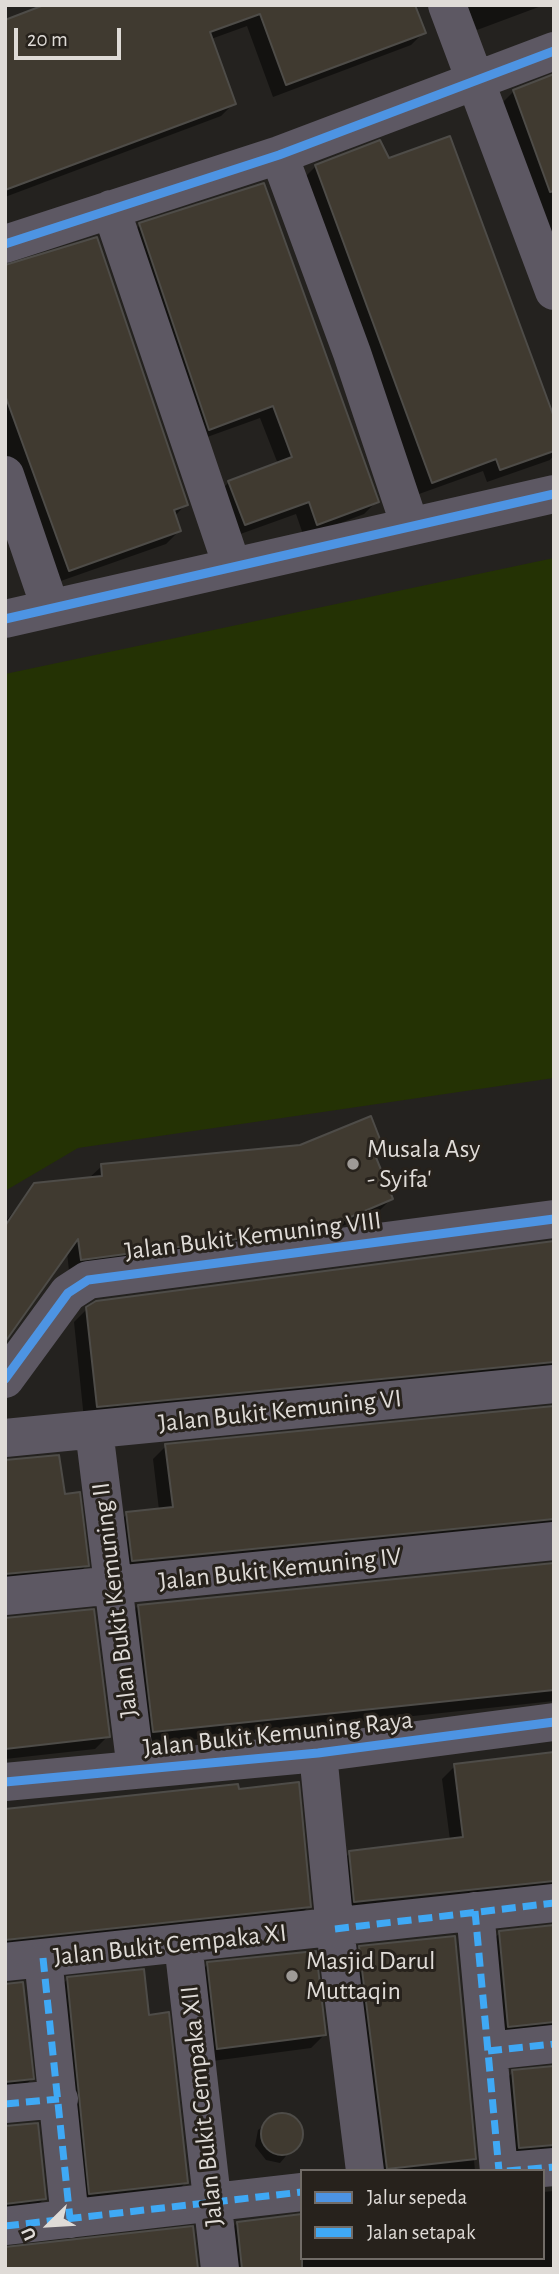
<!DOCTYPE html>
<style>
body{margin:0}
#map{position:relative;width:559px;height:2274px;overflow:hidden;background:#24221f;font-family:"Alegreya Sans",sans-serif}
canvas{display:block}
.frame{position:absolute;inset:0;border:7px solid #dfdbd7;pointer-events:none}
.legend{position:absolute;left:300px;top:2169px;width:245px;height:91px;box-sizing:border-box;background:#27221c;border:2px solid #716c67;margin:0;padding:9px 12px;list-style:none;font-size:21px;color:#dfdbd7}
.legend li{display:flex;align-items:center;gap:14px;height:35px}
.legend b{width:35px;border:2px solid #716c67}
.north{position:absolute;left:14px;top:2190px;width:70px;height:70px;-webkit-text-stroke:5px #27221c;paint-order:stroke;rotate:246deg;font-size:19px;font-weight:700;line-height:28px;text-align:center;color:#dfdbd7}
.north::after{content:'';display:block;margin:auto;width:24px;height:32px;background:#dfdbd7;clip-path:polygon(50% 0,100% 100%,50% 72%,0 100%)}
.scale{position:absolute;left:14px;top:28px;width:107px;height:32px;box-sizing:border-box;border:4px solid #dfdbd7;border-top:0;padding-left:9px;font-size:21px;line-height:24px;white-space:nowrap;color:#dfdbd7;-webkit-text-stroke:5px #27221c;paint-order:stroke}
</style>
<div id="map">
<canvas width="559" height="2274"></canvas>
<div class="frame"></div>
<ul class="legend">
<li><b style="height:9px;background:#4d94e3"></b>Jalur sepeda</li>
<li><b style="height:9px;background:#3fa9f5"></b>Jalan setapak</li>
</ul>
<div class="north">U</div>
<div class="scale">20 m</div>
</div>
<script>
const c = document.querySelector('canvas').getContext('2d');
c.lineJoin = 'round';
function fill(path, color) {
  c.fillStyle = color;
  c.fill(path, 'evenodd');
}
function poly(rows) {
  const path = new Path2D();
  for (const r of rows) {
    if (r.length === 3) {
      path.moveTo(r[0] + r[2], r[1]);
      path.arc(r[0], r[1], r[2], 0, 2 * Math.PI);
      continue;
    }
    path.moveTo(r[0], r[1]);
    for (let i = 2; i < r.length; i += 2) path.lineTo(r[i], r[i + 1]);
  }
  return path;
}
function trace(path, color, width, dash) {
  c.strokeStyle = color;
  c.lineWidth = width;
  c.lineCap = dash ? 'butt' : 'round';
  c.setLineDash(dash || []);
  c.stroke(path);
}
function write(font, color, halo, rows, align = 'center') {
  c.font = font + ' "Alegreya Sans",sans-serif';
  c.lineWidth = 6;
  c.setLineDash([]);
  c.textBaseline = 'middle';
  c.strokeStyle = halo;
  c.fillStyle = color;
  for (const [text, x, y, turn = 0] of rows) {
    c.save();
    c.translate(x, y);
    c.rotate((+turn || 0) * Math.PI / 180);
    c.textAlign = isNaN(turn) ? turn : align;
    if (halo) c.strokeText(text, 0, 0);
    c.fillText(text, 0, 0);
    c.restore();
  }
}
fill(poly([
 [554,558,554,1078,78,1148,5,1191,5,674]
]), '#243204');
fill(poly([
 [413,5,424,32,411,45,273,97,247,26,211,39,234,103,221,116,5,197,5,21],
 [467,5,544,5,477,30],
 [554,76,554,246,501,104,514,91],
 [316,166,554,423,554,455,550,460,487,482,483,471,419,494,303,179],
 [140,225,377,501,364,514,304,537,296,514,232,537,216,495,229,482,278,464,260,418,196,441,127,238],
 [5,267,186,504,175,516,179,531,166,544,55,583,5,472],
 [383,1151,375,1159,391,1199,379,1211,313,1238,69,1271,67,1252,5,1338,5,1222,35,1185,89,1178,102,1166],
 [554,1243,554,1380,84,1419,74,1322,87,1309],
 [554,1408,554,1537,120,1573,114,1527,127,1514,159,1510,153,1459,166,1446],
 [5,1462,63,1496,87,1565,74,1578,5,1585],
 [554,1565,554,1701,141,1745,125,1619,138,1606],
 [5,1619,108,1736,95,1749,5,1759],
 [554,1754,554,1898,342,1914,338,1865,350,1853,450,1840,442,1779,455,1766],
 [5,1811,309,1906,296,1919,5,1950],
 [554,1925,554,2039,496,2039,487,1945,500,1933],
 [454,1938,475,2171,371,2171,347,1960,360,1948],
 [208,1964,324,2035,311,2048,205,2062,195,1977],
 [68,1979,147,2016,186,2182,174,2195,78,2206,55,1991],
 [5,1984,22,1984,32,2079,19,2091,5,2094],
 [554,2066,554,2162,507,2160,500,2085,513,2072],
 [280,2114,296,2121,302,2137,280,2163,266,2160,255,2146,258,2130],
 [36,2125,44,2199,31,2211,5,2216,5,2126],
 [554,2191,554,2269,227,2269,225,2236,237,2223,302,2258,543,2258,543,2192]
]), '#0007');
const building = poly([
 [44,5,415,5,426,33,286,85,260,14,210,32,236,104,5,190,5,20,44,5],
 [554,74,554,191,550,192,513,90,554,74],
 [450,136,554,417,554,451,500,470,496,459,432,483,315,165,380,140,389,158,450,136],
 [264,183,379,502,317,525,309,502,245,525,228,481,292,457,273,406,209,430,139,223,264,183],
 [97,237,188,505,174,510,181,531,69,571,5,395,5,265,97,237],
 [371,1116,385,1152,375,1155,393,1199,327,1227,81,1260,78,1239,5,1342,5,1226,34,1183,102,1176,101,1164,300,1145,371,1116],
 [554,1241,554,1362,97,1407,86,1307,96,1301,554,1241],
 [554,1406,554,1519,132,1561,126,1512,173,1507,165,1444,554,1406],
 [59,1455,65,1494,80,1492,89,1566,5,1574,5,1460,59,1455],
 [554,1563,554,1690,153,1732,138,1605,554,1563],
 [94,1609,110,1737,5,1749,5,1618,94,1609],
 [554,1752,554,1881,354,1902,349,1851,463,1837,454,1764,554,1752],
 [299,1782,311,1907,5,1940,5,1809,238,1784,239,1789,299,1782],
 [554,1925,554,2022,508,2027,499,1931,554,1925],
 [455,1936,476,2159,387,2169,359,1946,455,1936],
 [316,1951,326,2035,217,2049,207,1962,316,1951],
 [144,1969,149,2015,169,2012,188,2183,89,2194,67,1977,144,1969],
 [23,1982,34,2079,5,2082,5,1984,23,1982],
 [554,2066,554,2145,519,2148,512,2070,554,2066],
 [282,2134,21],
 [38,2123,46,2199,5,2204,5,2126,38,2123],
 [302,2214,302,2269,242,2269,237,2222,302,2214],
 [193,2226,198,2269,5,2269,5,2247,193,2226]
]);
fill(building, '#403a30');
trace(building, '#4e4c48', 2);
trace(poly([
 [447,5,554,291],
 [279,155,352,353,410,526],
 [111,209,232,566],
 [5,244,279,155,554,51],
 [5,475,50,607],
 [5,619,554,494],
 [5,1379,68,1293,88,1280,554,1219],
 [94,1430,136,1770],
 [5,1438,554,1384],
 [5,1596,554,1541],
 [318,1753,335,1929,365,2171],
 [5,1782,318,1753,554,1722],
 [475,1911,499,2171],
 [183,1943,220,2269],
 [43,1958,70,2219],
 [5,1962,554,1903],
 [488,2051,554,2044],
 [5,2104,59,2099],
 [507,2171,554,2167],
 [5,2226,302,2192]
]), '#5d5863', 38);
trace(poly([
 [475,1911,499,2171],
 [335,1929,554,1903],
 [43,1958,70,2219],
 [488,2051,554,2044],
 [5,2104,59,2099],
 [507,2171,554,2167],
 [5,2226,302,2192]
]), '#3fa9f5', 7, [14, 7]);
trace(poly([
 [5,244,279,155,554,51],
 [5,619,554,494],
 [5,1379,68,1293,88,1280,554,1219],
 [5,1782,318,1753,554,1722]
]), '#4d94e3', 9);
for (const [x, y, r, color] of [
 [353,1164,7,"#9e9a97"],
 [292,1976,7,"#9e9a97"]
]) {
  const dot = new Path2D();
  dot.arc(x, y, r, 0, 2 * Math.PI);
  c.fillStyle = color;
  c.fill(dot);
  trace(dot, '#27221c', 2.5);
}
write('26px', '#dfdbd7', '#27221c', [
 ["Musala Asy",367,1149],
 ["- Syifa'",367,1179],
 ["Masjid Darul",306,1961],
 ["Muttaqin",306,1991]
], 'left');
write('26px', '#dfdbd7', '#27221c', [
 ["Jalan Bukit Kemuning VIII",253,1236,-7],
 ["Jalan Bukit Kemuning VI",280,1411,-6],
 ["Jalan Bukit Kemuning IV",280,1569,-6],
 ["Jalan Bukit Kemuning II",115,1600,-97],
 ["Jalan Bukit Kemuning Raya",278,1734,-6],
 ["Jalan Bukit Cempaka XI",170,1945,-6],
 ["Jalan Bukit Cempaka XII",202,2106,-96]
]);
</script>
